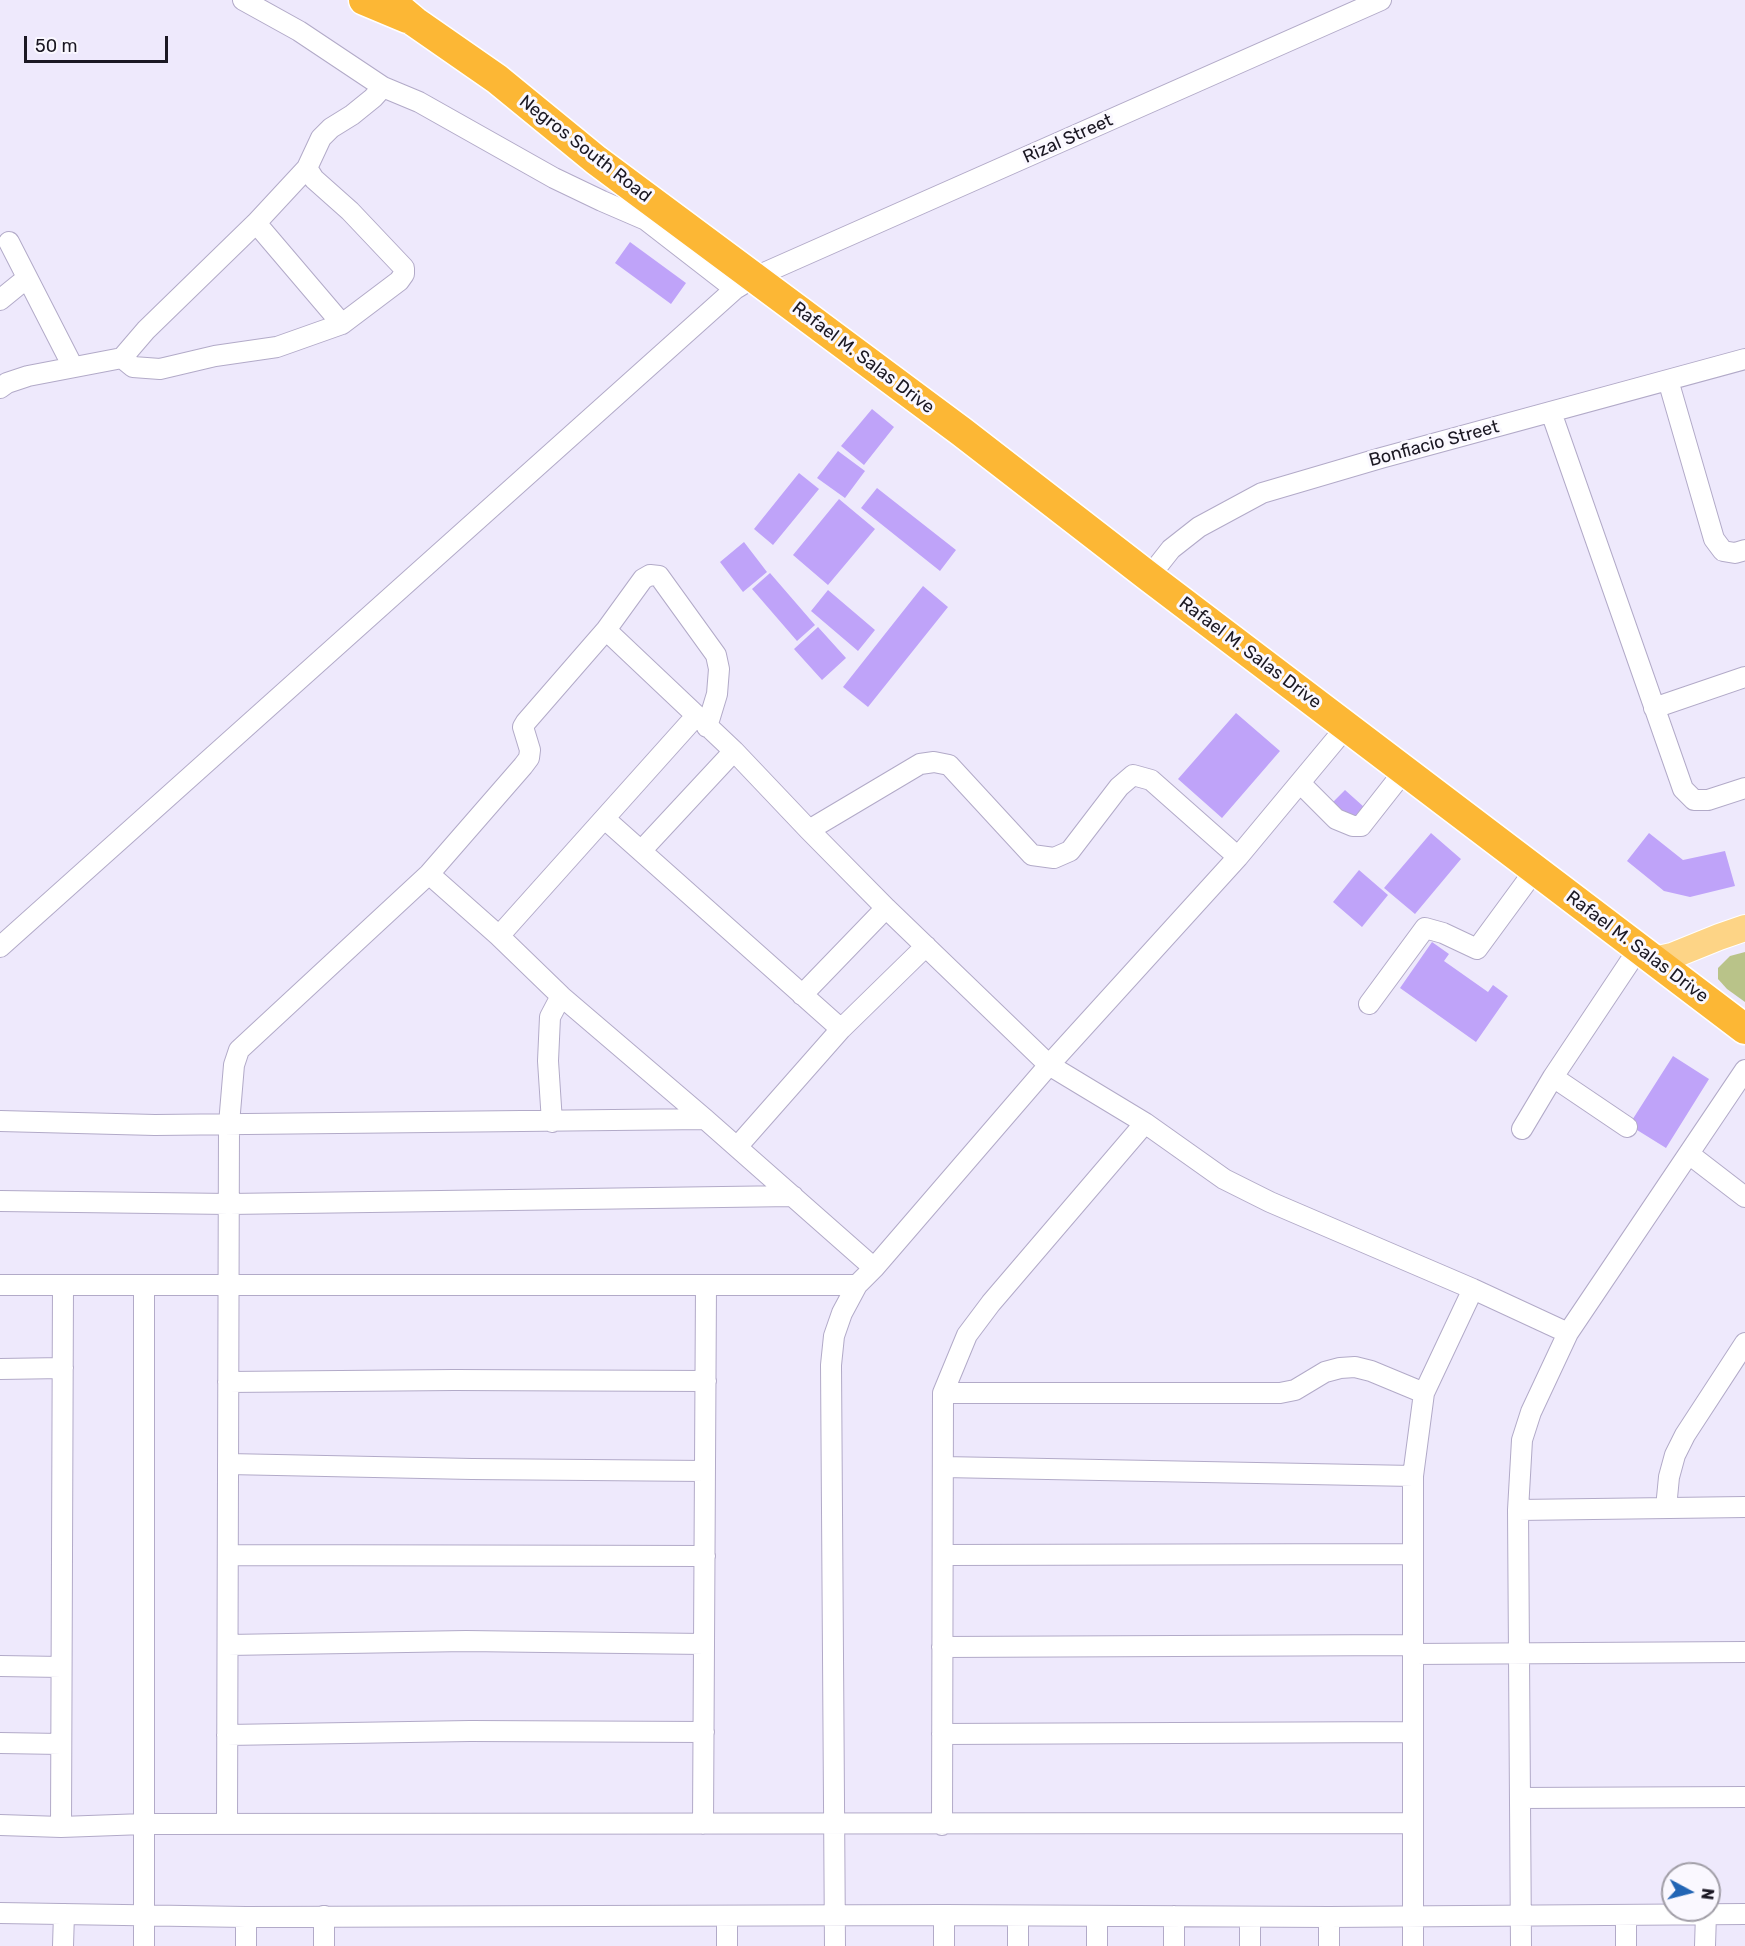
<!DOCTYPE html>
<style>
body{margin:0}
#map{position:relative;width:1745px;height:1946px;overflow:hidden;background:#eee9fc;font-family:Rubik,sans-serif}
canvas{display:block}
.north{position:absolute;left:1661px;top:1862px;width:60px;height:60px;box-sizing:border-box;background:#faf8ff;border:2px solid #a19ea7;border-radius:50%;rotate:97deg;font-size:16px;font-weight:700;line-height:24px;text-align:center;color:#1b1823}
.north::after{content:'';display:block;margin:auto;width:21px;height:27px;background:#2265b5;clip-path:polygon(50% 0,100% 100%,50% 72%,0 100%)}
.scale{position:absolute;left:24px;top:36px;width:144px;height:27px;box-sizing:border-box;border:3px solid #1b1823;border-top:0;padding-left:8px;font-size:18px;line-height:21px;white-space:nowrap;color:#1b1823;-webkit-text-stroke:4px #faf8ff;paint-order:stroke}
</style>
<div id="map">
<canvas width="1745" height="1946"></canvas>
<div class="north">N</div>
<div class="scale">50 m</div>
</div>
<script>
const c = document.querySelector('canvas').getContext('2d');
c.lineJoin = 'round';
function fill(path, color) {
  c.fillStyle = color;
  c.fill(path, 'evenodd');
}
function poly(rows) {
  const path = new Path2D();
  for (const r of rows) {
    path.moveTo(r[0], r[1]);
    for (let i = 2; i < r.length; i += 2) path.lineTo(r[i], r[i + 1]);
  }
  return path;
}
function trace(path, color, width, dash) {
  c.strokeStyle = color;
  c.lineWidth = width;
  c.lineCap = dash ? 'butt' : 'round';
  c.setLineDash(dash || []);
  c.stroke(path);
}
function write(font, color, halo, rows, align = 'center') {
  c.font = font + ' Rubik,sans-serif';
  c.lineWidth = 6;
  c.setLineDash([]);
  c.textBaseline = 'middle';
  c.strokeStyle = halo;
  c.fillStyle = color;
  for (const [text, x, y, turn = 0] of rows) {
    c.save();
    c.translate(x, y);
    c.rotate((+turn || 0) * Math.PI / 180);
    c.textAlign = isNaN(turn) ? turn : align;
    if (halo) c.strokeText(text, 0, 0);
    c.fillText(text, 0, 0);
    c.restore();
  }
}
fill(poly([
 [1745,952,1745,1002,1727,989,1718,979,1718,968,1730,956]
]), '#b9c389');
fill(poly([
 [630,242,686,283,671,304,615,263],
 [872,409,894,427,864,465,841,446],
 [838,451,865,471,845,498,817,478],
 [799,473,819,489,773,545,754,529],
 [877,488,956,550,940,571,861,508],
 [839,499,875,529,828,585,793,555],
 [744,542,767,572,743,592,720,562],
 [770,573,815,625,797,641,752,589],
 [923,586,948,607,868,707,843,687],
 [828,590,875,630,858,651,811,611],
 [818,627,846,658,822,680,794,649],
 [1236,713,1280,751,1222,818,1178,779],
 [1345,790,1364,807,1353,820,1333,802],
 [1431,833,1461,859,1415,914,1384,888],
 [1649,833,1683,860,1725,851,1735,886,1690,897,1664,891,1627,861],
 [1359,870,1388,895,1362,927,1333,902],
 [1432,942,1449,954,1444,961,1488,992,1493,985,1508,996,1476,1042,1400,988],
 [1673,1056,1709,1079,1666,1148,1629,1125]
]), '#bfa3f9');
const minor = poly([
 [243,0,299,31,383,87,419,102,554,178,602,201,646,220,735,289],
 [307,168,321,138,331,128,352,115,373,98,383,87],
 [256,223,342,324],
 [9,242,73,367],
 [0,300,27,278],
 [1668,380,1714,539,1723,551,1735,553,1745,550],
 [0,388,7,383,28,376,122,358,146,330,256,223,307,168,314,179,350,211,404,268,404,274,399,281,342,324,277,347,215,356,160,369,133,367,122,358],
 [1551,412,1683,789,1694,800,1708,800,1745,788],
 [1148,576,1156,568,1171,549,1199,527,1262,493,1381,458,1745,359],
 [606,630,734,751,809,830,886,908,1049,1065,1145,1123,1224,1179,1270,1202,1473,1289,1568,1333],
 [1654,708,1745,677],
 [1300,783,1336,819,1353,826,1361,826,1405,770],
 [605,819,841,1029],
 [809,830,920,764,934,762,949,765,1032,855,1054,858,1070,851,1119,787,1133,775,1151,780,1238,857],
 [641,851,734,751],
 [429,874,499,936,561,996,705,1119,874,1268],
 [499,936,696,716],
 [0,947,735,289,755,277,1381,0],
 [802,995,886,908],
 [1369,1004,1425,928,1443,933,1477,949,1535,870],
 [1553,1077,1627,1127],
 [0,1121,155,1125,705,1119],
 [552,1122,548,1061,550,1017,561,996],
 [1522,1129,1553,1077,1639,948],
 [737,1147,841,1029,926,946],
 [1689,1154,1745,1197],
 [0,1201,229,1204,793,1196],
 [0,1285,857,1285],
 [0,1369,63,1368],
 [228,1382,454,1380,706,1381],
 [943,1393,1280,1393,1295,1390,1325,1372,1340,1368,1355,1367,1371,1371,1424,1393],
 [228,1464,472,1469,705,1471],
 [943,1467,1413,1476],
 [1666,1508,1669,1477,1675,1455,1685,1435,1745,1343],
 [1518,1510,1745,1507],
 [228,1555,705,1556],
 [943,1555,1413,1554],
 [228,1645,466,1641,704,1644],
 [942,1647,1413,1645],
 [1413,1654,1745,1652],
 [0,1666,61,1667],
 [942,1734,1413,1732],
 [227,1735,470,1731,704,1732],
 [0,1743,61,1744],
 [1520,1798,1745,1797],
 [227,1824,229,1124,234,1065,239,1050,429,874,523,766,529,758,530,750,523,727,526,722,606,630,643,579,650,575,659,576,716,655,719,669,717,694,707,727],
 [703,1824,706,1286],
 [0,1825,61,1827,144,1824,1413,1823],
 [942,1825,943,1393,967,1335,991,1303,1145,1123],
 [61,1827,63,1285],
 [0,1913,246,1917,944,1915,1329,1917,1745,1914],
 [63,1946,64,1914],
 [144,1946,144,1285],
 [246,1946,246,1917],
 [324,1946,324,1916],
 [727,1946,727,1916],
 [835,1946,831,1365,834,1336,842,1313,857,1285,874,1268,1049,1065,1238,857,1347,726],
 [944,1946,944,1915],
 [1018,1946,1018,1916],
 [1097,1946,1097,1916],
 [1174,1946,1174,1916],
 [1250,1946,1250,1917],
 [1329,1946,1329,1917],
 [1413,1946,1413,1476,1424,1393,1473,1289],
 [1521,1946,1518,1510,1522,1440,1531,1412,1568,1333,1745,1070],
 [1626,1946,1626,1915],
 [1705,1946,1706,1914]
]);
const major = poly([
 [1654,960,1672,956,1719,937,1745,928]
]);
const highway = poly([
 [364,0,407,18],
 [389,0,415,22,497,79,596,160,962,432,1148,576,1745,1029]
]);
trace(minor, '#b2aac8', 22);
trace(major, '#fff', 28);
trace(highway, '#fff', 33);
trace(minor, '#fff', 20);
trace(major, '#fdd486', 26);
trace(highway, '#fcb735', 30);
write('18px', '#1b1823', '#faf8ff', [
 ["Rizal Street",1068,139,-24],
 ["Negros South Road",585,149,38],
 ["Rafael M. Salas Drive",863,358,37],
 ["Bonfiacio Street",1434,444,-15],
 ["Rafael M. Salas Drive",1250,653,37],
 ["Rafael M. Salas Drive",1637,947,37]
]);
</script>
